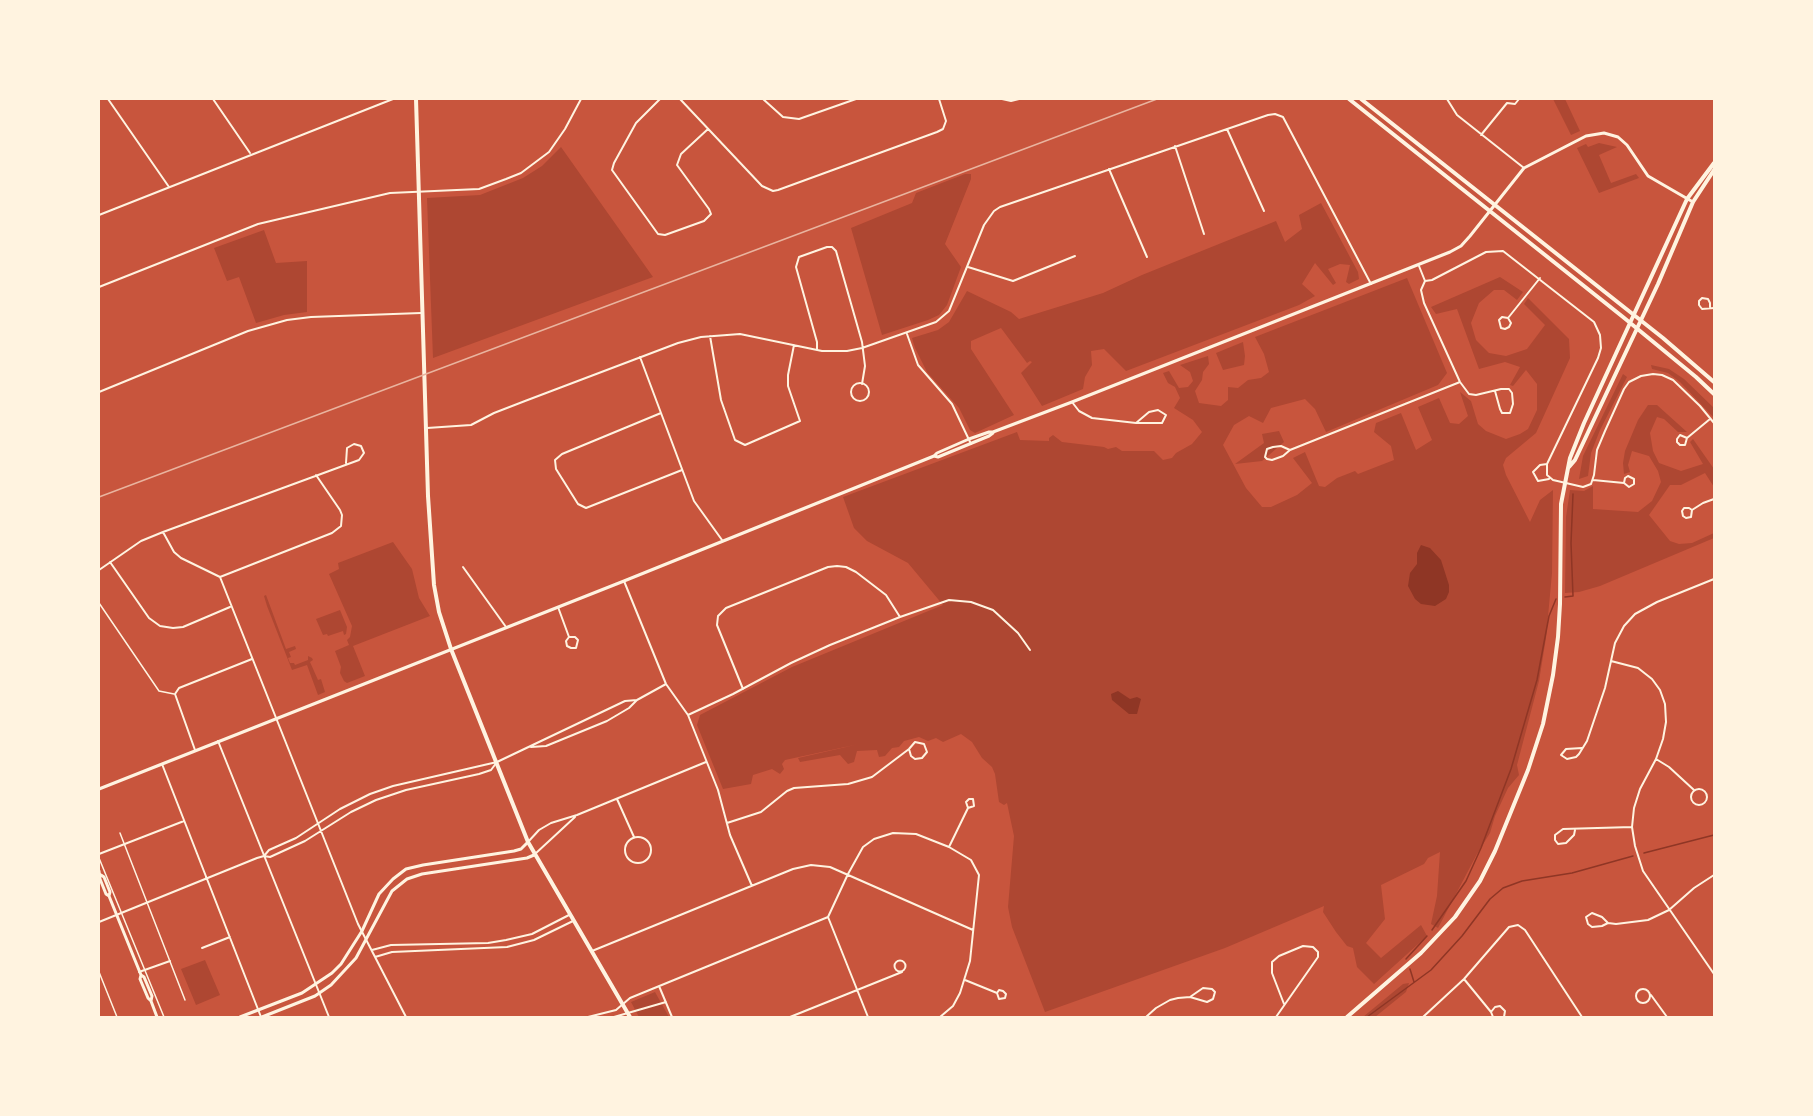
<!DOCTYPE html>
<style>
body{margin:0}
#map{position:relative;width:1813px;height:1116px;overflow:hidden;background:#c8553d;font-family:Overpass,sans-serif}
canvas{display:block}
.frame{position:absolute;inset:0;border:100px solid #fff3e0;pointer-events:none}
</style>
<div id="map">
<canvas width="1813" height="1116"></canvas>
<div class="frame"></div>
</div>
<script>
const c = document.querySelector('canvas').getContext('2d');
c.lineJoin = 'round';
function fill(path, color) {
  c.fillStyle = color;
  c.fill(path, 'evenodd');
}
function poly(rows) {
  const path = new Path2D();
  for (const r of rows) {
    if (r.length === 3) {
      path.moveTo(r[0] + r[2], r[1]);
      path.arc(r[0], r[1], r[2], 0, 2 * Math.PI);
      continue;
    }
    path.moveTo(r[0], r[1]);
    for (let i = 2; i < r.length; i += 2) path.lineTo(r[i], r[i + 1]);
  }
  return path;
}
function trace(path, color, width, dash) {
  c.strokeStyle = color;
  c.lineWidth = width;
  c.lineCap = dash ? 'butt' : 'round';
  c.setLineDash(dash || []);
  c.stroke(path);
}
fill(poly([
 [1553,99,1565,99,1580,131,1571,135],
 [1599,143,1617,147,1599,155,1611,183,1636,174,1639,178,1599,193,1577,148,1586,144,1588,147],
 [561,147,653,277,433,358,427,198,480,195,523,178,542,166],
 [965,174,971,174,971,179,945,244,961,267,947,305,939,315,928,320,882,335,851,228,912,203,916,193],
 [1321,203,1358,272,1359,279,1349,284,1346,282,1350,265,1340,264,1328,269,1336,283,1333,285,1315,263,1302,284,1315,296,1299,305,1126,371,1104,349,1091,351,1092,365,1085,377,1083,389,1042,406,1021,373,1032,362,1030,361,1027,363,1001,328,971,341,971,349,1014,415,975,433,970,430,959,408,927,372,915,348,912,338,938,330,949,322,967,291,1011,312,1019,319,1103,293,1142,275,1276,221,1285,242,1302,229,1299,215],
 [264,230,276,263,307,261,307,312,284,315,256,323,239,277,227,281,214,248],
 [1500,277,1523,292,1517,300,1504,290,1494,290,1479,303,1471,323,1476,340,1489,353,1506,356,1527,349,1545,325,1524,304,1528,298,1569,339,1570,358,1536,433,1506,458,1503,465,1506,475,1530,522,1540,500,1553,490,1552,573,1546,638,1539,681,1517,765,1519,775,1508,788,1495,816,1490,833,1477,854,1438,928,1431,924,1437,896,1440,852,1428,858,1424,864,1381,885,1385,919,1366,943,1381,958,1421,925,1427,936,1374,984,1357,967,1353,948,1347,946,1336,932,1323,912,1324,906,1225,948,1045,1012,1012,927,1008,907,1014,836,1007,803,1004,805,999,802,995,774,992,767,982,758,972,742,961,734,943,742,936,738,928,741,919,737,904,741,899,747,892,748,885,756,879,757,877,750,857,751,854,762,848,764,840,755,800,762,798,758,859,744,785,760,782,764,784,769,780,774,772,769,753,775,751,784,723,789,697,725,700,715,792,667,943,605,908,563,867,541,854,528,843,497,1017,432,1020,440,1049,441,1049,438,1053,435,1062,442,1104,447,1108,449,1116,447,1122,451,1154,451,1163,460,1172,458,1176,453,1192,444,1202,432,1193,420,1174,408,1180,398,1175,387,1168,383,1163,373,1169,371,1179,388,1188,387,1193,381,1190,372,1180,365,1208,356,1209,364,1203,372,1202,380,1195,391,1199,403,1221,406,1228,400,1228,387,1238,388,1248,380,1261,378,1269,372,1264,354,1255,337,1407,278,1447,373,1438,385,1326,432,1315,409,1305,399,1271,408,1263,423,1249,416,1234,425,1223,445,1246,488,1262,507,1271,507,1297,495,1312,483,1293,458,1305,452,1319,486,1325,487,1337,478,1355,471,1358,474,1394,460,1391,446,1374,432,1376,423,1401,413,1416,450,1432,440,1418,407,1439,398,1450,423,1459,424,1468,416,1460,392,1471,401,1478,424,1486,431,1506,439,1520,434,1528,429,1537,410,1537,384,1526,370,1513,386,1510,385,1520,367,1505,362,1479,369,1457,309,1436,314,1431,307],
 [1243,342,1245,356,1244,365,1223,370,1216,353],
 [1651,365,1669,369,1684,379,1714,408,1714,418,1680,382,1668,373,1652,369],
 [1623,374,1627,377,1600,430,1591,453,1588,476,1579,479,1583,456],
 [1648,405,1657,405,1687,432,1678,432,1664,419,1657,417,1650,433,1653,451,1659,463,1681,471,1703,464,1690,442,1693,439,1714,469,1714,487,1705,473,1681,485,1670,485,1649,515,1670,541,1679,544,1692,543,1714,533,1714,538,1600,586,1579,592,1565,593,1566,517,1570,490,1584,491,1593,486,1593,509,1638,512,1652,501,1661,482,1658,471,1649,456,1632,451,1628,465,1630,472,1624,474,1623,463,1625,451,1638,420],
 [1279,431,1284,442,1262,461,1235,464,1264,443,1262,434],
 [393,542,412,569,419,598,430,616,353,646,365,676,347,683,344,681,340,673,341,667,335,651,349,645,347,640,350,637,352,626,329,574,339,569,338,563],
 [266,595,286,649,295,646,296,649,289,652,291,657,288,658,290,663,294,663,295,665,308,660,308,656,312,658,313,660,310,662,318,680,321,679,325,692,318,695,307,665,292,670,267,606,264,596],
 [340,610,347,627,346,634,344,635,343,631,328,636,327,634,323,635,316,619],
 [205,960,220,995,196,1005,181,969],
 [1409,983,1406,992,1375,1017,1363,1017,1403,984],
 [655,992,669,1017,639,1017,631,1002]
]), '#ae4732');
fill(poly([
 [1421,545,1430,548,1441,560,1449,585,1449,592,1446,599,1435,606,1421,604,1415,599,1408,586,1410,573,1417,564,1417,553],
 [1118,691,1130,699,1137,697,1141,699,1137,714,1129,714,1112,700,1111,694]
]), '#8f3625');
trace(poly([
 [1565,597,1573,596,1571,543,1573,494],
 [1644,853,1714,835],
 [1432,930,1466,881,1481,848,1511,769,1537,680,1549,616,1556,599],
 [1406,959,1427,936],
 [1410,969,1414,982],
 [1367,1017,1431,970,1462,936,1490,899,1503,888,1522,881,1572,873,1633,856]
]), '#8f3625', 1.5);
trace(poly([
 [99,603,159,691,174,694],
 [120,833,185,1000],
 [99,858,164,1017],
 [99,972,117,1017]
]), '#fff3e0', 1.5);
trace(poly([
 [108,99,169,187],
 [213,99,250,153],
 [660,99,636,123,614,163,612,170,658,234,665,235,704,221,711,214,709,209,677,165,681,154,708,129],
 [680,99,762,186,773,191,778,190,937,132,943,129,946,121,939,99],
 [763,99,783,117,799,119,856,99],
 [1002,99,1011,101,1019,99],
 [1447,99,1457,115,1524,168],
 [1507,103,1515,104,1519,99],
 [1227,129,1264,211],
 [1481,135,1507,103],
 [1175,146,1204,234],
 [1109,169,1147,257],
 [99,215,393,99],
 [1419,266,1425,281,1421,290,1424,303,1460,382,1469,394,1476,395,1501,389,1509,389,1512,393,1513,404,1510,413,1502,413,1500,409,1495,391],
 [968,267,1013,281,1075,256],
 [1425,281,1432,280,1486,252,1503,251,1594,322,1600,335,1601,348,1598,358,1547,464,1547,475,1553,480,1583,487,1591,484,1594,475,1597,450,1605,431,1624,389,1629,382,1641,376,1653,374,1662,375,1673,380,1700,406,1714,423],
 [99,287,258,224,390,193,479,189,506,179,521,173,549,152,565,129,581,99],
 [1710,307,1710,303,1708,299,1702,298,1699,301,1699,305,1702,309,1714,308],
 [1508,318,1511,323,1509,327,1505,329,1501,328,1499,320,1502,317,1508,318,1540,278],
 [907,334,918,365,952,404,971,444],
 [710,336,721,400,735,440,745,445,800,421,788,386,788,375,794,345],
 [817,350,817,342,796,267,799,257,827,247,832,247,836,251,862,342,865,366,862,384],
 [640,357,694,501,722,540],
 [860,392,9],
 [99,392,248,331,287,320,311,317,421,313],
 [1072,402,1079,411,1092,418,1136,423],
 [1158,410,1166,415,1162,423,1136,423,1149,412,1158,410],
 [661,413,562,454,555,460,556,469,578,504,586,508,682,470],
 [427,428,471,425,494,413,525,401,678,343,701,337,740,334,822,351,847,351,862,348,936,322,949,311,984,225,994,211,1000,207,1268,115,1275,114,1283,117,1371,284],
 [1687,438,1680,435,1677,439,1677,442,1680,445,1685,445,1687,438,1710,419],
 [1290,450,1281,446,1273,447,1267,449,1265,457,1267,459,1272,460,1283,456,1290,450,1460,382],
 [1547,464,1540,465,1533,472,1538,481,1549,479],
 [1593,480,1624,483,1629,487,1634,484,1634,479,1628,476,1625,478,1624,483],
 [1692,510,1689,508,1684,508,1682,511,1683,516,1686,518,1691,517,1692,510,1703,503,1714,499],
 [163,532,174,552,181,558,220,577,358,924,406,1017],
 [110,562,149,618,160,626,173,628,183,627,230,607],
 [463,567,506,627],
 [99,570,141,541,163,532,359,460,364,453,361,446,354,444,347,448,346,463],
 [220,577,332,533,341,526,342,515,340,510,316,475],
 [624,581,666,684,688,715,718,790,730,835,752,886],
 [558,607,569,637,566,641,567,646,571,648,576,648,578,640,575,637,569,637],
 [1611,661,1638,668,1652,679,1660,690,1665,704,1666,722,1663,739,1656,759,1640,789,1634,808,1632,827,1635,846,1643,871,1714,974],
 [743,689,717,625,718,616,726,608,828,567,837,566,846,567,856,572,886,595,900,617],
 [688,715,733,694,791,663,830,645,900,617,949,600,971,602,993,610,1018,633,1030,650],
 [218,741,329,1017],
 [531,747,546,746,607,721,629,708,637,700,666,684],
 [1582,748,1566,749,1561,755,1567,759,1576,757,1579,754,1587,741,1605,688,1615,643,1624,626,1635,614,1657,602,1714,579],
 [195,750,175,694,179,688,252,659],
 [1656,759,1669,767,1694,790],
 [162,764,261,1017],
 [1699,797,8],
 [617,799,634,837],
 [727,823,761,812,787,791,794,788,848,784,872,777,909,749,915,742,924,744,927,752,922,758,915,759,911,756,909,749],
 [1575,830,1574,835,1566,843,1558,844,1555,840,1555,835,1563,829,1632,827],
 [638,850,13],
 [528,842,539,830,551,823,577,815,706,762],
 [949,847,968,808,966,802,969,799,973,799,974,806,968,808],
 [99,854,184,821],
 [535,854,575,817],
 [264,856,269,850,296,838,340,809,370,794,393,786,497,762,625,701,637,700],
 [828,917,848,874,863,847,874,839,893,833,916,834,949,847,971,860,979,875,970,961,960,993,953,1006,940,1017],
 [828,917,868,1017],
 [99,922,257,858,264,856,270,857,305,841,351,812,376,800,406,790,479,774,491,770,497,762],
 [1608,923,1602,926,1592,927,1588,924,1586,917,1592,913,1602,917,1608,923,1616,924,1648,920,1669,910,1694,888,1714,875],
 [202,948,230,937],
 [372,950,391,945,488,943,506,940,532,934,569,915],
 [592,951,793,869,811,865,830,867,973,930],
 [375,957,392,952,507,947,534,940,573,921],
 [900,966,5.5],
 [139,972,170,961],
 [1464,979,1491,1012,1493,1017],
 [965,980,997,993,999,990,1003,991,1006,994,1005,998,999,999,997,993],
 [659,986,672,1017],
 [1643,996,7],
 [1651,995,1667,1017],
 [1491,1012,1495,1007,1500,1006,1505,1011,1504,1017],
 [588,1017,616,1010,630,998,828,917],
 [614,1017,666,1002],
 [790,1017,902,972],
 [1146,1017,1156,1008,1170,1000,1178,998,1190,997,1207,1002,1213,999,1215,992,1212,989,1203,988,1190,997],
 [1276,1017,1318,957,1318,952,1313,947,1303,946,1279,956,1272,962,1272,973,1284,1004],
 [1423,1017,1464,979,1509,927,1518,925,1525,930,1582,1017]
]), '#fff3e0', 2);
trace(poly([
 [934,456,938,457,989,436,993,433],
 [99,789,624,581,934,456,937,453,969,439,989,432,993,432,1072,402,1450,252,1461,246,1470,236,1524,168,1586,136,1604,133,1618,137,1627,145,1648,176,1693,202],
 [99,871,100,879,106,894,109,896],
 [101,875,104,877,110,892,109,896,141,975,140,979,148,998,151,1001],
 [141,975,144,977,152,996,151,1001,157,1017],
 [240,1017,302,993,332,973,341,964,362,931,379,894,393,879,406,869,423,865,514,851,521,849,528,842],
 [262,1017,315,996,331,985,356,958,392,891,407,879,422,874,527,858,534,855]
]), '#fff3e0', 3);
trace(poly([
 [416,99,428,496,434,585,439,612,451,649,528,842,630,1017],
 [1349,99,1623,317,1696,377,1714,394],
 [1361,99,1663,338,1714,382],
 [1569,467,1575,460,1658,284,1693,202,1714,170],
 [1347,1017,1421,953,1455,917,1480,881,1495,851,1528,770,1543,724,1553,675,1558,637,1560,604,1561,504,1570,458,1584,423,1687,199,1714,163]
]), '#fff3e0', 4);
trace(poly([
 [99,497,1157,99]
]), '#e9b49f', 1.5);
</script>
